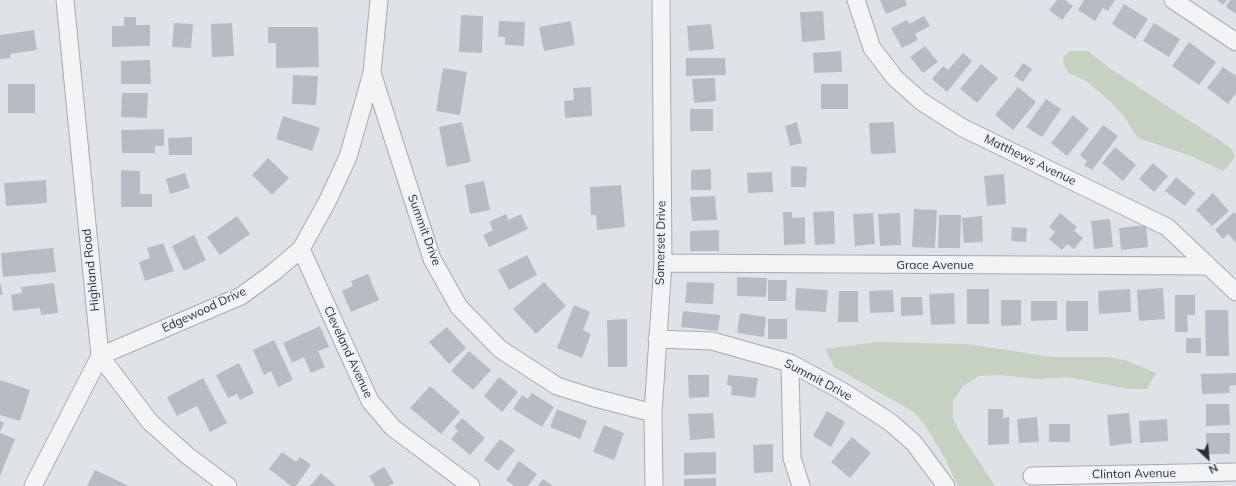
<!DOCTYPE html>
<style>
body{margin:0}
#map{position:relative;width:1236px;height:486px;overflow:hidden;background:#dfe3e8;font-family:Mulish,sans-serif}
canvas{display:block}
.north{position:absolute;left:1188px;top:438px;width:40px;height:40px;-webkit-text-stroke:3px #eff2f6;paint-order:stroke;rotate:154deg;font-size:11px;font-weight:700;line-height:16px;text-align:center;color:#29313e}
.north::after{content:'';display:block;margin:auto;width:14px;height:18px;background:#29313e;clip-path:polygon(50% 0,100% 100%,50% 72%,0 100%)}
</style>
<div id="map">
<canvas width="1236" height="486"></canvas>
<div class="north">N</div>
</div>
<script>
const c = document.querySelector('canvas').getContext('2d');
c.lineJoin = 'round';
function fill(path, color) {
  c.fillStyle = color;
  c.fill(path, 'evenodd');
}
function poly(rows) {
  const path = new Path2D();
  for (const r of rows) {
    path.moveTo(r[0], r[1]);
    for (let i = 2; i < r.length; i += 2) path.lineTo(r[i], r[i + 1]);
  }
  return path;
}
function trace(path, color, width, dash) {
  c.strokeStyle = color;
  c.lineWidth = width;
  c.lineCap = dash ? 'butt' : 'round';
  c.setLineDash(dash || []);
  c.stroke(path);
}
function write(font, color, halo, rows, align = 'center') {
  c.font = font + ' Mulish,sans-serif';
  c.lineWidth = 3;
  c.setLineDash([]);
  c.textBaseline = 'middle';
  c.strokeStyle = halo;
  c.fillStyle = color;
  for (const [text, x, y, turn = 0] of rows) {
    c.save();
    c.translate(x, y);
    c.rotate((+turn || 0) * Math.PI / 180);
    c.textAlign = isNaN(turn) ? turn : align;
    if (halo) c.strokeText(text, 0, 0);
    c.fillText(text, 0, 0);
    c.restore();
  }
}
fill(poly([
 [1070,51,1088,51,1108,67,1231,148,1235,156,1230,164,1223,171,1191,156,1138,138,1123,115,1110,101,1086,81,1069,73,1064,66,1063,57],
 [877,342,967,344,1052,357,1106,357,1125,360,1156,373,1147,389,1129,389,1067,377,1039,379,999,375,979,376,963,386,953,401,953,419,961,434,995,486,958,486,945,458,925,425,914,412,834,367,825,349]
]), '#c6d1c1');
fill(poly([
 [880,0,905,0,907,5,886,14],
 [1057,0,1065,0,1073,6,1062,20,1049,10],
 [1084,0,1115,0,1108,11,1103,8,1095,21,1078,10],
 [1217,0,1227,0,1223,5],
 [1230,0,1236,0,1236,14,1226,7],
 [1124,4,1148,19,1135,39,1112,24],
 [823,11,825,40,802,42,800,12],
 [461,15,483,16,482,53,459,52],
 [924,16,930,26,915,34,918,40,902,48,891,28,907,20,909,24],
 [124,17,136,17,136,25,150,25,150,46,112,47,112,26,124,26],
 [499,21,525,22,524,46,505,45,505,37,498,37],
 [571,21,575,45,544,51,539,27],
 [174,23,193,24,191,48,172,47],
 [232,23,234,56,212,57,211,24],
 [1154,23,1180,39,1169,57,1143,41],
 [711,24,714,49,689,51,687,26],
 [268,27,318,27,319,67,276,68,276,43,268,43],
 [34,30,37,50,10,54,10,58,0,59,0,35],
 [1189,42,1216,62,1199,85,1172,66],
 [925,46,938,62,923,73,910,57],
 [841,51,842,72,814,73,813,53],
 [963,53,972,61,947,92,932,79,943,66,948,70],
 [686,58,725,58,726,75,686,76],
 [150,60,151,84,121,84,121,61],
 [1023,63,1032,69,1023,82,1014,76],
 [981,64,998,78,977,103,960,89],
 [1223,67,1236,76,1236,93,1228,104,1207,88],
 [443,68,467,72,460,115,436,111],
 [293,75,318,76,316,105,292,104],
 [715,78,716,101,694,103,692,79],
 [8,84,35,84,35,113,8,113],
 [821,84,848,84,848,109,821,109],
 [591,87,592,116,565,118,564,101,574,100,573,88],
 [1018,87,1036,102,1013,130,995,115],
 [122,93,148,93,147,118,121,117],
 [1046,99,1061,109,1042,137,1026,127],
 [690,109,713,109,713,131,690,131],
 [1073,115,1089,129,1067,156,1051,143],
 [283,116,320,128,312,151,276,139],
 [462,122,471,162,447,167,439,127],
 [797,122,802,143,790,146,785,126],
 [894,122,896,153,871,154,869,123],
 [1103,125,1118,136,1092,170,1084,165,1087,161,1080,155],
 [164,129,164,146,155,146,155,153,122,153,121,130],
 [192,137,192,155,169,155,168,138],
 [1115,147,1136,165,1123,181,1102,163],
 [268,158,289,178,272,195,252,175],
 [1153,163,1168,176,1154,192,1139,179],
 [791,166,807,167,806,187,791,187],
 [711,169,711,190,691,190,691,170],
 [121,170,140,171,140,194,152,194,152,207,121,207],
 [772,172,773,192,748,193,747,173],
 [185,173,190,188,170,194,166,179],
 [1004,174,1006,204,987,206,984,176],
 [1176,177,1195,193,1185,206,1165,191],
 [46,180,47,203,6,206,4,183],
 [484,181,490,210,470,214,465,185],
 [621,185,625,227,597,230,596,215,591,215,590,187],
 [1213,193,1229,211,1212,226,1196,210],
 [715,196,717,220,692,221,690,197],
 [914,209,937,210,935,248,912,247],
 [834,211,835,244,815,245,813,212],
 [783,212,792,212,792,218,805,217,805,244,784,245],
 [1234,212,1236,214,1236,243,1228,234,1223,239,1215,230],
 [873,213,875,244,855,246,853,214],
 [900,213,901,245,880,246,878,214],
 [1060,213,1077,227,1074,231,1083,238,1074,249,1067,244,1062,250,1049,239,1055,232,1049,227],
 [506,214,508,220,521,214,528,229,489,247,483,235,493,230,489,222],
 [939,215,961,215,960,248,938,248],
 [237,216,250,234,220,255,207,237],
 [982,216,983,242,964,243,962,218],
 [1110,219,1113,247,1094,249,1091,221],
 [1146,225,1148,247,1121,250,1119,228],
 [1012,227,1027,228,1026,242,1011,241],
 [719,230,719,251,690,251,690,231],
 [194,235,206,260,184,271,172,246],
 [163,243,174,271,145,281,139,262,150,258,147,248],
 [53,248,56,272,3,277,1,253],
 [527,255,537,275,509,290,498,270],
 [368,274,379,300,351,312,342,291,353,286,351,281],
 [737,277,767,278,766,297,737,296],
 [768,280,787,280,786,301,768,301],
 [0,282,3,295,0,295],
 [544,282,566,306,536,334,513,309],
 [687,282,714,283,713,304,685,303],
 [54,283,58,313,41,315,40,308,13,311,11,295,22,293,21,287],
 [796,288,828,290,826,312,795,310],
 [1163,288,1165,319,1139,321,1137,290],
 [967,289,989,289,989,324,967,324],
 [1130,289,1131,312,1099,314,1098,291],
 [893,290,894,312,870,313,869,291],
 [839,291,858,291,858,322,838,322],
 [954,293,955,324,931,325,929,294],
 [1175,295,1195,295,1195,315,1187,315,1188,332,1175,332],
 [901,297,922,297,923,315,901,316],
 [1001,300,1021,300,1021,325,1001,326],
 [1031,301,1057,301,1057,320,1031,321],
 [1066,301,1088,301,1088,331,1066,331],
 [574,305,590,312,583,330,591,334,582,358,557,348],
 [1205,310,1228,310,1229,356,1206,356],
 [683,311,720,315,718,331,681,327],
 [740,313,766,317,764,337,737,333],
 [627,319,627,367,608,367,607,320],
 [768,319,787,319,787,339,768,339],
 [320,326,329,347,318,351,325,367,311,373,304,357,292,363,283,343],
 [447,327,466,348,449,364,429,342],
 [1186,338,1201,338,1201,353,1186,353],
 [274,340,293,380,278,387,271,371,264,375,253,350],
 [469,351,491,370,473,390,451,371],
 [239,363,254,393,240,400,237,394,228,398,216,375],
 [1236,373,1236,385,1229,386,1230,393,1202,394,1201,374],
 [688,375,709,375,709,397,689,398],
 [728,375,758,378,755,398,731,395,732,386,727,385],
 [499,377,518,392,502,412,484,396],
 [203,378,227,423,210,432,197,406,177,416,167,397],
 [0,380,30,390,20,421,0,415],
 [430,386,460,412,441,434,410,408],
 [532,393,554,407,542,427,513,409,522,395,528,399],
 [1206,404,1229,404,1230,425,1206,426],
 [557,409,587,421,580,439,550,427],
 [988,409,1003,409,1003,418,1009,417,1009,444,988,445],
 [827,411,845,422,831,447,813,436],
 [713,413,715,438,690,440,688,414],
 [1129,413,1132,443,1110,446,1107,415],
 [1037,417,1039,442,1019,443,1017,419],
 [462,418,485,438,470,455,451,439,458,431,454,427],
 [1167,419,1168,441,1140,443,1139,421],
 [0,421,4,423,0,432],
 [1049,424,1070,424,1070,442,1049,442],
 [604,425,624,433,614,460,593,452],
 [0,433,15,439,0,476],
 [1206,433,1230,433,1230,454,1206,454],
 [852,437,871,453,850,478,831,462],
 [500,439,515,450,498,471,484,460],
 [773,444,773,472,754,473,753,445],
 [282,452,296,462,300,457,311,465,296,486,291,486,269,469],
 [716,452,716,474,684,475,684,453],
 [519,461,537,474,528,486,514,486,506,480],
 [384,467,394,483,388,486,375,486,369,476],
 [95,470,129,486,87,486],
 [321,473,336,486,310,486],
 [716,478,716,486,684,486,684,479],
 [543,479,553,486,538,486]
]), '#b7bcc4');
const street = poly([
 [65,0,100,356,150,422,188,456,228,486],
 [856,0,872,48,895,78,922,102,963,128,1167,227,1236,292],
 [1173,0,1236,42],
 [372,73,432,259,459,307,500,349,557,386,595,398,653,413],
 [301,249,370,401,393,428,471,486],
 [663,263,1208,266],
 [657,339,712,341,790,363,842,391,890,422,914,443,946,486],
 [790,363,792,458,801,486],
 [1032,476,1236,472],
 [33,486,100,356,241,296,274,272,301,249,327,202,348,157,372,73,379,0],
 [654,486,653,413,663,263,661,0]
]);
trace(street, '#a5aab2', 19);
trace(street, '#f2f4f6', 17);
write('12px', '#29313e', '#eff2f6', [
 ["Matthews Avenue",1030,160,26],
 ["Summit Drive",424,230,70],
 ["Somerset Drive",661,243,-89],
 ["Grace Avenue",935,265],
 ["Highland Road",91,270,-96],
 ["Edgewood Drive",204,310,-25],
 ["Cleveland Avenue",348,352,65],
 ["Summit Drive",818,380,28],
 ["Clinton Avenue",1134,474,-1]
]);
</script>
